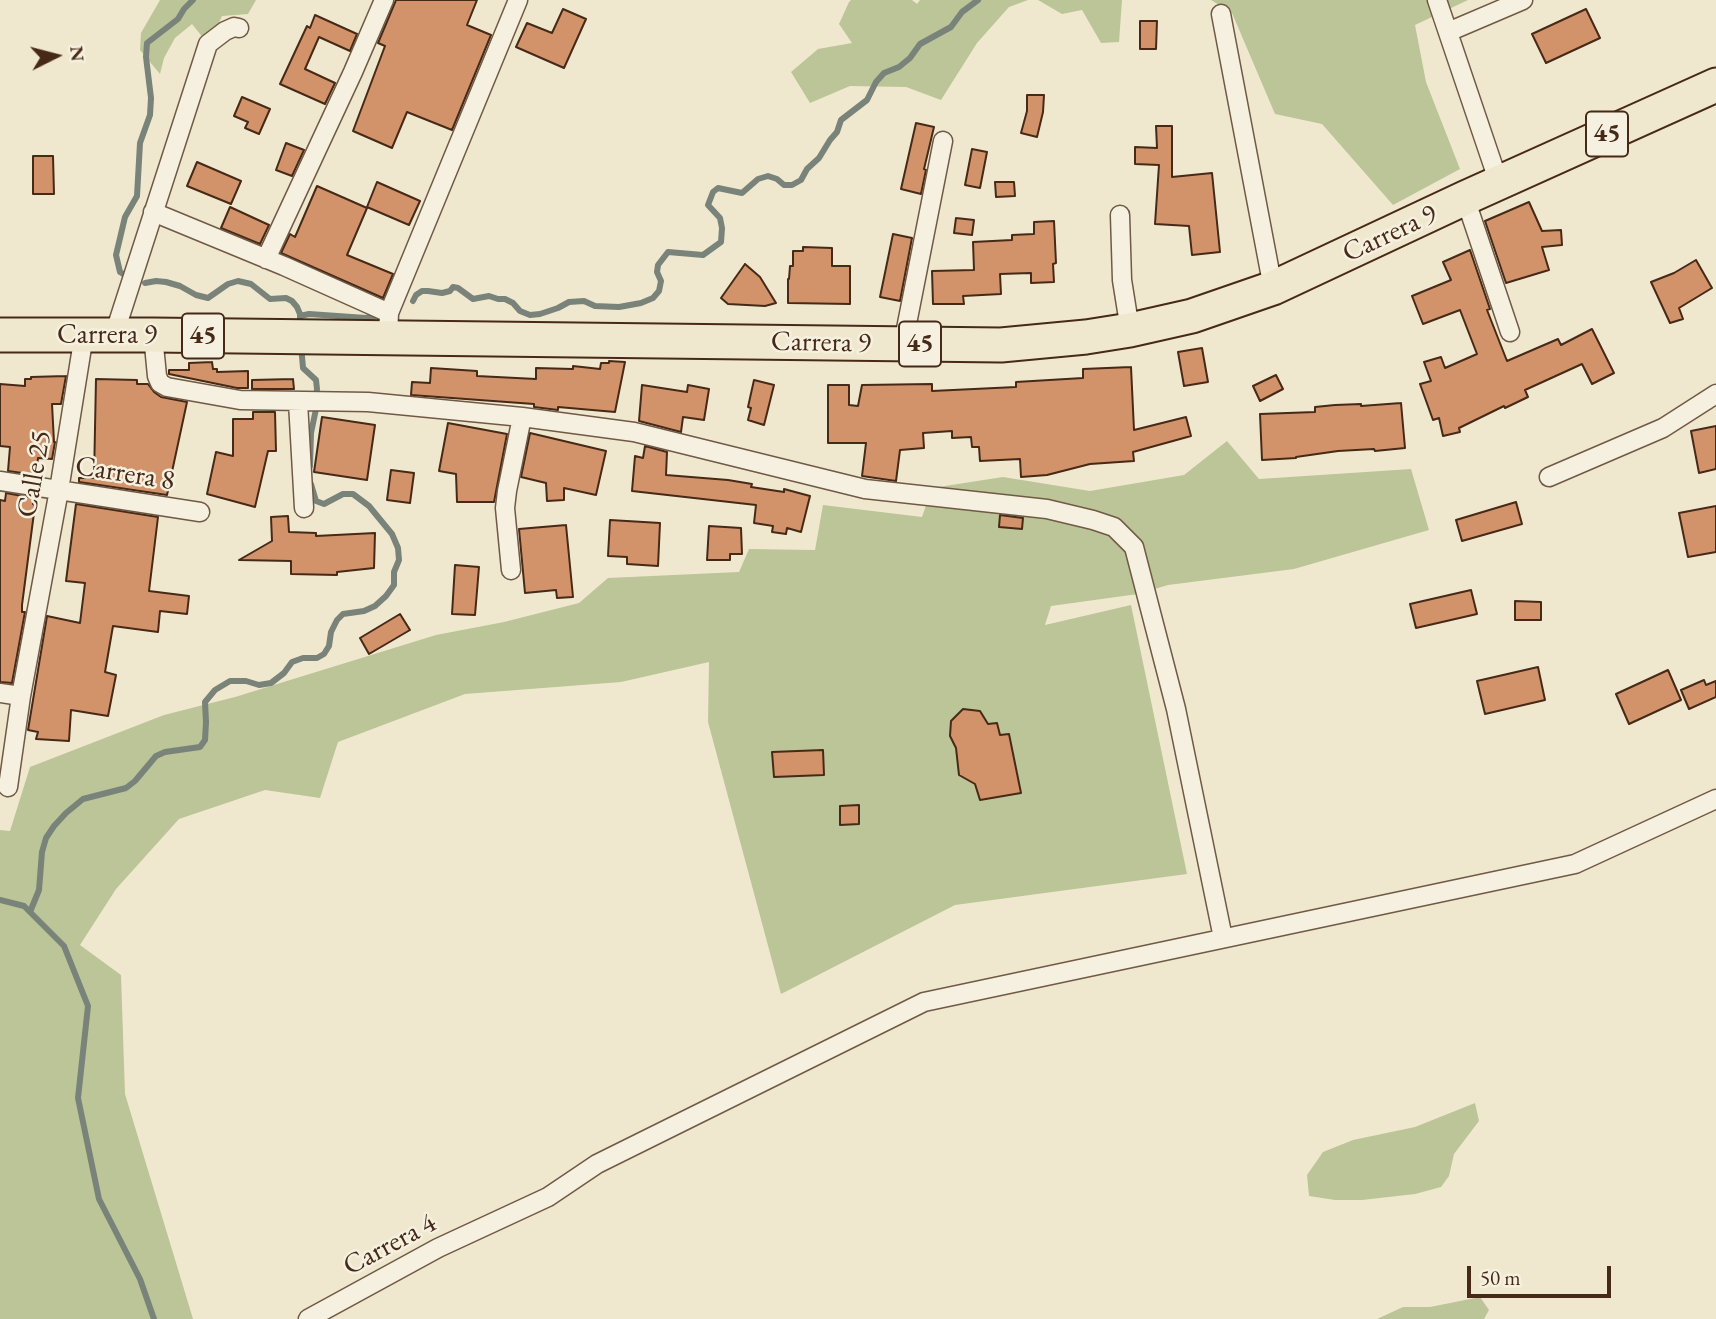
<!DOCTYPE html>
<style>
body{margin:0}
#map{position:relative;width:1716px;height:1319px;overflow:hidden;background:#f0e8ce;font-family:"EB Garamond",serif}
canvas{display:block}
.north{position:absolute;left:21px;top:21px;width:70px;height:70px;-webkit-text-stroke:5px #f5f0df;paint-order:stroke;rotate:84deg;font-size:19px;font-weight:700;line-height:28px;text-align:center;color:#462917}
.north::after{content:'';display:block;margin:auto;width:24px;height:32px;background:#462917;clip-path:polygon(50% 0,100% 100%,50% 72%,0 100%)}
.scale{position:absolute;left:1467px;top:1266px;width:144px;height:32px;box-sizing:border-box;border:4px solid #462917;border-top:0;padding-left:9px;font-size:21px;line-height:24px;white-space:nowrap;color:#462917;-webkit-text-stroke:5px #f5f0df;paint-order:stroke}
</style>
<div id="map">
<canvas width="1716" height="1319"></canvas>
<div class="north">N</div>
<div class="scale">50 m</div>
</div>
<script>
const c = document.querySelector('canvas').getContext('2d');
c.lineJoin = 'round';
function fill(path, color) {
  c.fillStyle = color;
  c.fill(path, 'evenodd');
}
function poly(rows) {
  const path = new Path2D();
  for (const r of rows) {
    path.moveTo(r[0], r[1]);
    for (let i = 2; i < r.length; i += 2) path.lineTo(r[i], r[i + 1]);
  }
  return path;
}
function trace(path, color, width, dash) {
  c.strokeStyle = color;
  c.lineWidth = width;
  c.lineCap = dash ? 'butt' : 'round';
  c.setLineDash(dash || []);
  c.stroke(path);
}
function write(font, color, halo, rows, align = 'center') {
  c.font = font + ' "EB Garamond",serif';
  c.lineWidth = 5;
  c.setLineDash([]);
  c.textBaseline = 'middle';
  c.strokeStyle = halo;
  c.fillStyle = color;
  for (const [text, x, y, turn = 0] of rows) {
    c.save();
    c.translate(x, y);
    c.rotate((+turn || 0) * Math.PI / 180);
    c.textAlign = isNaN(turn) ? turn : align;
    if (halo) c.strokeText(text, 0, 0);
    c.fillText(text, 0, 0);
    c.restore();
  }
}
fill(poly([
 [160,0,256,0,248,14,222,16,213,36,204,39,192,24,175,38,164,58,160,74,140,50,141,33],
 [851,0,912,0,917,4,920,0,1028,0,1009,7,977,43,941,100,906,87,850,86,810,103,791,72,818,49,852,43,839,24,849,2],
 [1038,0,1122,0,1119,42,1101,43,1082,10,1062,14],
 [1211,0,1468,0,1415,25,1426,82,1460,169,1393,205,1322,124,1275,114,1232,13],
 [1227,441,1259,479,1411,469,1429,530,1294,569,1168,585,1138,594,1051,606,1045,625,1131,605,1187,874,955,905,781,994,708,722,709,662,621,682,465,694,338,742,320,798,265,790,179,819,116,889,80,945,121,975,125,1094,193,1319,0,1319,0,830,10,831,30,767,164,715,235,697,436,635,504,622,579,603,608,578,739,572,749,549,815,550,823,505,922,517,932,488,1003,477,1090,491,1184,475],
 [1475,1103,1479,1121,1454,1154,1449,1176,1441,1187,1415,1194,1362,1200,1335,1200,1309,1196,1307,1175,1323,1152,1353,1140,1415,1127],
 [1480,1297,1489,1310,1484,1319,1377,1319,1403,1307,1430,1307]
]), '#bbc597');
trace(poly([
 [128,277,120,272,116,255,125,217,137,196,140,143,150,115,151,98,146,57,147,43,178,19,184,9,193,0],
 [145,283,156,281,166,282,180,286,196,295,208,298,228,284,238,281,251,284,270,299,286,298,292,301,297,307,300,314,300,327],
 [413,301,416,295,422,291,428,291,442,293,450,291,453,287,458,288,473,299,489,296,498,299,505,299,513,303,520,311,530,315,540,314,558,308,569,302,584,301,595,306,619,307,641,303,653,298,659,291,661,281,657,272,658,265,668,252,703,255,721,242,722,228,720,218,708,205,713,192,718,188,742,193,758,179,768,176,777,179,784,185,792,185,801,180,807,169,819,158,830,140,837,132,841,120,867,100,876,82,884,73,899,67,910,58,920,44,951,27,962,12,978,0],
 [300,316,309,314,366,318,375,316],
 [301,345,303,368,316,380,317,389,316,398],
 [310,466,311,433,316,409],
 [0,900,24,906,64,946,88,1006,78,1098,99,1199,140,1279,154,1319],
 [30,912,39,890,42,852,46,838,54,826,66,813,83,799,126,788,135,781,156,756,165,752,200,747,205,740,206,722,205,702,215,690,230,681,246,681,259,685,271,683,284,673,292,662,303,658,317,658,324,654,329,646,331,632,337,620,343,614,364,611,375,606,386,596,394,585,394,572,399,560,398,548,392,534,369,506,353,494,343,494,324,504,316,501,311,484]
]), '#79837a', 6);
const building = poly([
 [396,0,477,0,467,25,491,35,452,130,407,112,392,148,353,131,385,46,378,43,396,0],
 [563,9,586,19,564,68,516,47,527,23,552,33,563,9],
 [1586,9,1600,38,1546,63,1532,34,1586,9],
 [315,15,357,34,350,51,319,37,305,69,335,83,325,104,280,84,307,26,310,28,315,15],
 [1140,21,1157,21,1156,49,1140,49,1140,21],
 [1027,95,1044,95,1043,112,1037,137,1021,133,1027,111,1027,95],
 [242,97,270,109,259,134,245,128,248,122,234,116,242,97],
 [916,123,934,127,924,169,926,170,921,194,901,189,916,123],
 [1156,126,1172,126,1172,177,1212,173,1220,252,1192,255,1189,226,1155,224,1159,165,1135,164,1135,147,1157,148,1156,126],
 [286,143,304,150,292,176,276,170,286,143],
 [972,149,987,152,980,188,965,185,972,149],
 [33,156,53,156,54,194,33,194,33,156],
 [197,162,241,181,231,204,187,186,197,162],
 [377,182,420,201,409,225,367,207,377,182],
 [995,182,1014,182,1015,196,996,197,995,182],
 [317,186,367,208,347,255,393,274,383,298,281,253,290,234,295,237,317,186],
 [1529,202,1542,231,1561,230,1562,245,1542,247,1549,270,1506,283,1485,221,1529,202],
 [230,207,269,225,260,244,221,228,230,207],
 [956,218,974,220,972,235,954,233,956,218],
 [1054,221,1056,263,1053,264,1054,282,1031,283,1031,273,1000,274,1001,294,963,296,964,304,933,304,932,271,974,270,973,242,1012,240,1012,235,1034,234,1034,222,1054,221],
 [893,234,912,238,900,301,880,297,893,234],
 [803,247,832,248,832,266,850,266,850,304,788,303,788,279,789,279,790,266,793,266,793,251,803,251,803,247],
 [1470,250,1490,309,1487,310,1507,361,1558,339,1561,345,1592,329,1614,373,1592,384,1582,364,1525,390,1528,397,1505,408,1504,406,1459,428,1460,432,1443,436,1439,418,1433,420,1420,384,1431,381,1424,362,1441,357,1445,368,1477,354,1460,310,1423,324,1412,296,1451,280,1443,262,1470,250],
 [1696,260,1712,288,1679,308,1683,319,1670,323,1651,282,1674,273,1696,260],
 [745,264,760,277,776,303,765,306,728,304,721,298,745,264],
 [1202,348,1208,382,1184,386,1178,352,1202,348],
 [609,361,625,362,615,412,558,407,558,410,534,407,534,404,411,395,412,382,430,383,431,368,477,371,477,376,536,379,536,368,573,369,573,366,600,369,601,363,609,363,609,361],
 [212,362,213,369,217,369,217,372,248,371,248,388,237,388,169,374,169,370,189,370,189,363,212,362],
 [1131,367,1134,430,1186,417,1191,436,1133,452,1134,461,1090,464,1047,475,1021,477,1020,459,980,461,979,447,972,447,971,437,952,438,952,431,923,433,924,448,900,450,896,481,862,476,866,443,828,443,828,385,849,385,849,405,858,406,862,385,932,384,932,391,1016,387,1016,382,1083,378,1083,369,1131,367],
 [1276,375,1283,389,1260,401,1253,386,1276,375],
 [66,376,61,404,52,404,54,442,55,442,52,459,38,458,36,475,8,471,10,447,0,446,0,384,25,386,25,379,31,379,31,377,66,376],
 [96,379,137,380,137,384,148,384,154,392,161,397,187,402,167,495,79,482,79,478,94,478,96,379],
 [293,379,294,389,252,389,252,380,293,379],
 [754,380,774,385,764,425,748,420,751,408,748,407,754,380],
 [642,385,687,392,688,385,709,389,704,420,683,417,681,432,639,421,642,385],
 [1401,403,1405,448,1375,451,1374,449,1338,451,1296,457,1296,458,1262,460,1260,414,1315,412,1315,407,1335,405,1361,404,1361,406,1401,403],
 [253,412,275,412,276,451,268,451,255,507,207,494,216,452,233,456,233,419,253,419,253,412],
 [322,417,375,425,367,480,314,472,322,417],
 [448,423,507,434,494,502,457,502,456,474,439,471,448,423],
 [1716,426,1716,469,1699,473,1691,431,1716,426],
 [530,433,606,451,596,495,564,488,564,500,547,501,546,483,521,477,530,433],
 [645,446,667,452,666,475,728,480,752,484,751,487,784,492,784,489,810,496,801,532,787,528,786,534,772,532,773,526,754,523,756,505,632,491,635,456,643,458,645,446],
 [391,470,414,473,410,503,387,500,391,470],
 [6,493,33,498,33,504,35,505,22,605,22,612,25,612,12,683,0,682,0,500,5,501,6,493],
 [1516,502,1522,524,1462,541,1456,520,1516,502],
 [76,504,158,517,149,591,189,596,187,614,160,611,158,632,113,626,105,672,116,675,108,716,71,710,69,741,36,739,38,732,28,730,47,616,80,623,85,583,66,581,76,504],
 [1716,506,1716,552,1688,557,1679,513,1716,506],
 [1000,515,1023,518,1022,529,999,527,1000,515],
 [288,516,289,532,316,533,316,536,375,533,374,568,337,572,337,575,291,574,291,561,239,560,272,541,271,517,288,516],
 [610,520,660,523,658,566,627,564,627,557,608,556,610,520],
 [566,525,573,597,557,598,556,590,525,593,519,529,566,525],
 [709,526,741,528,742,554,730,554,730,560,707,560,709,526],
 [455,565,479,567,475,615,452,614,455,565],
 [1471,590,1477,614,1416,628,1410,604,1471,590],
 [1515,601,1541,602,1541,620,1515,620,1515,601],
 [400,614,410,630,369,654,360,638,400,614],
 [1538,667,1545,700,1485,714,1477,681,1538,667],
 [1668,670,1681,700,1629,724,1616,694,1668,670],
 [1704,680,1706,685,1716,681,1716,697,1689,709,1681,690,1704,680],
 [963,709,980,711,988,724,997,723,1000,735,1009,734,1021,793,980,800,975,784,959,775,956,748,950,736,951,721,963,709],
 [823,750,824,775,774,777,772,752,823,750],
 [859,805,859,824,840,825,840,806,859,805]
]);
fill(building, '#d2936b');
trace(building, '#462917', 2);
const street = poly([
 [1437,0,1499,183],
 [1221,14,1273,288],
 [1448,32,1523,0],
 [1465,198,1510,332],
 [153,212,284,266,389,313],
 [1120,215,1122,280,1130,330],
 [266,259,353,72,384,0],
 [114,335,208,44,225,31,234,27,239,28],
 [153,335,157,376,160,383,167,387,240,400,368,402,522,417,634,432,865,489,1047,509,1093,520,1114,527,1134,547,1176,709,1223,938],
 [388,338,389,313,518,0],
 [903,344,943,141],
 [298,402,304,508],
 [1549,477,1663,428,1716,394],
 [0,481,200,512],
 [511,570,505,508,507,491,522,417],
 [0,693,21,696],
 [8,787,21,696,59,490,84,335],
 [308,1319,438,1248,548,1197,597,1164,924,1002,1575,864,1716,799]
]);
const highway = poly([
 [0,335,153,335,1001,345,1086,337,1130,330,1192,316,1273,288,1465,198,1716,85]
]);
trace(street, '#705945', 21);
trace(highway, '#462917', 37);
trace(street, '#f5f0df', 18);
trace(highway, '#f0e8ce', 33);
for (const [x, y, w] of [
 [1607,134,42],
 [203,336,42],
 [920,344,42]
]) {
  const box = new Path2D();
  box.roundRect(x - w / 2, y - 22.5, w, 45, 5);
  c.fillStyle = '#f5f0df';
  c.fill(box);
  trace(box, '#462917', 2);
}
write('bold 26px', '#462917', null, [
 ["45",1607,134],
 ["45",203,336],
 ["45",920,344]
]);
write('28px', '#462917', '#f5f0df', [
 ["Carrera 9",1390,234,-25],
 ["Carrera 9",107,335],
 ["Carrera 9",821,343,1],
 ["Calle 25",35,474,-80],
 ["Carrera 8",125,474,9],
 ["Carrera 4",390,1245,-28]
]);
</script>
